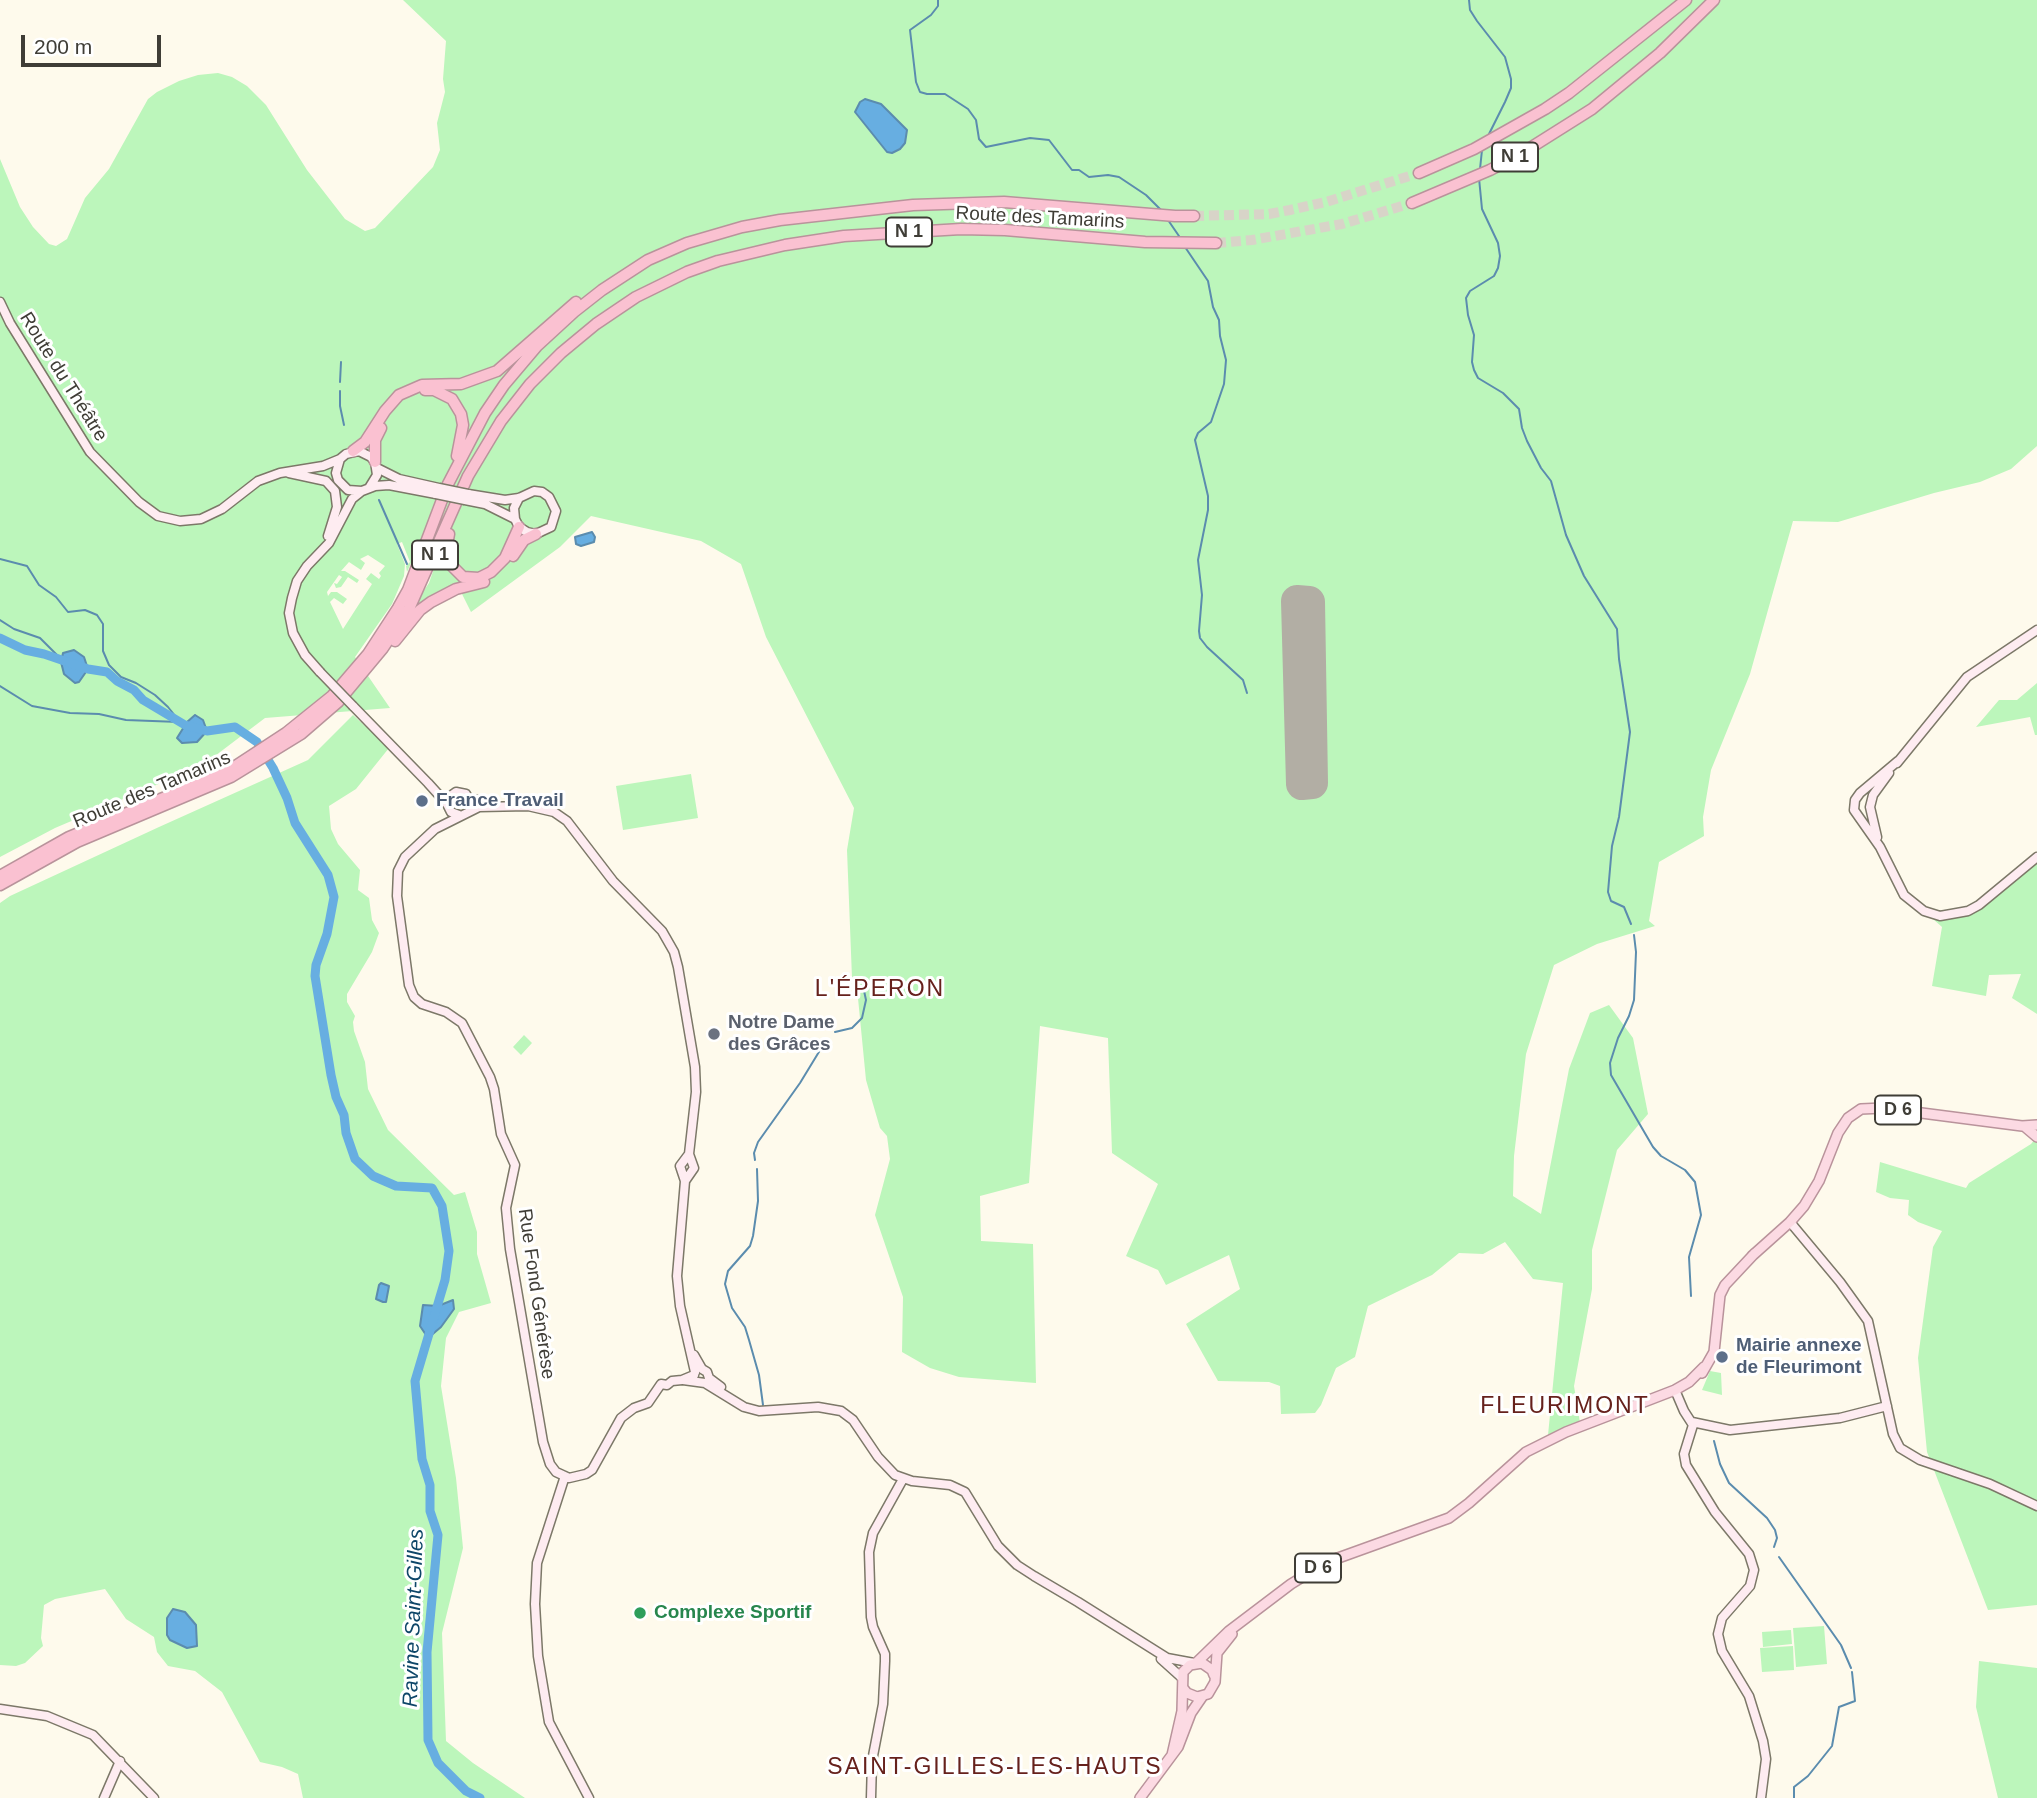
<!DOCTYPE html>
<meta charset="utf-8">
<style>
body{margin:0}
#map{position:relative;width:2037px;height:1798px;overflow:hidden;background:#fefaec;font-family:Arial,sans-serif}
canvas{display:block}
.scale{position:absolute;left:21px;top:35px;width:140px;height:32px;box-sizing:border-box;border:4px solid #3f3d36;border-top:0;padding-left:9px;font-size:21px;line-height:24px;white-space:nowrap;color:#3f3d36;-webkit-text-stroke:5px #fff;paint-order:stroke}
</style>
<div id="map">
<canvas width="2037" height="1798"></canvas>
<div class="scale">200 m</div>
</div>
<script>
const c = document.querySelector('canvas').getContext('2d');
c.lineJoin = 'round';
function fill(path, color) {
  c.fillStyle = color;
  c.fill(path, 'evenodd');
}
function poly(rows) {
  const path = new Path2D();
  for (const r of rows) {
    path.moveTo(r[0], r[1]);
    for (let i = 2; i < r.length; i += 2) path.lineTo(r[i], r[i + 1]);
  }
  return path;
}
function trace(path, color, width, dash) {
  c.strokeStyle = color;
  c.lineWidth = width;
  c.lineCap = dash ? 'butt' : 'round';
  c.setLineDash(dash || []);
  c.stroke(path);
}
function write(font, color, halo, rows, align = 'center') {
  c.font = font + ' Arial,sans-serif';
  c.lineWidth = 6;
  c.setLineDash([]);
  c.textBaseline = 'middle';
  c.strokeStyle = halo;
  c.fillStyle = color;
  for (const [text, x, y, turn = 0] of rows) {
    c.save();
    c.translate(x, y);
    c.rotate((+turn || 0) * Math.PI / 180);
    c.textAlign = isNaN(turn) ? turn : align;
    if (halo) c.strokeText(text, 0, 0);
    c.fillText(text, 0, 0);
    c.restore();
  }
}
fill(poly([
 [403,0,2037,0,2037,446,2011,469,1980,482,1934,493,1838,522,1793,521,1750,674,1711,770,1703,817,1704,836,1659,862,1649,921,1655,926,1597,944,1554,965,1526,1054,1514,1156,1513,1196,1541,1214,1569,1069,1590,1013,1609,1005,1633,1038,1648,1114,1617,1150,1592,1250,1592,1289,1574,1386,1580,1423,1548,1435,1563,1283,1533,1279,1505,1242,1483,1254,1459,1253,1432,1275,1368,1306,1355,1357,1336,1368,1321,1405,1315,1413,1281,1414,1280,1386,1269,1382,1218,1381,1186,1324,1240,1289,1229,1255,1166,1285,1158,1270,1126,1256,1158,1184,1112,1153,1108,1038,1040,1026,1029,1183,980,1196,981,1241,1033,1244,1036,1383,959,1377,930,1368,902,1352,903,1297,875,1215,890,1159,887,1136,880,1128,866,1080,857,988,852,978,847,850,854,808,766,637,741,564,701,541,591,516,560,547,471,612,458,586,435,593,408,614,429,583,438,557,431,548,419,545,407,572,406,566,410,562,402,542,397,544,405,564,404,576,392,604,355,657,390,708,265,718,203,765,55,828,0,857,0,159,20,207,33,227,49,244,56,246,67,239,85,198,109,169,148,99,157,92,179,81,198,75,218,73,232,77,247,86,266,105,307,170,345,219,365,231,375,228,433,167,440,150,437,123,445,92,443,79,446,41],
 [368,555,385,566,379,573,381,576,379,579,371,573,366,579,372,584,343,629,330,602,334,598,343,604,347,599,337,592,331,592,328,596,327,592,339,575,342,577,337,584,334,583,336,588,341,587,348,577,357,583,359,580,345,571,341,571,349,562,361,570,365,563,360,559],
 [2037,683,2037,735,2035,735,2030,717,1976,727,1999,700,2017,700],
 [353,715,389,748,356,789,329,806,331,829,338,844,360,870,358,890,369,898,372,920,379,933,372,952,347,994,347,1002,355,1016,353,1022,354,1031,365,1062,368,1089,388,1130,454,1195,465,1192,477,1232,477,1254,491,1303,459,1312,446,1338,441,1386,456,1478,463,1548,442,1633,446,1741,473,1763,525,1798,303,1798,298,1774,282,1767,260,1762,222,1692,195,1671,168,1666,157,1652,154,1637,126,1619,105,1589,55,1599,44,1605,41,1638,43,1646,25,1663,16,1666,0,1665,0,903,10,896,159,827,308,760],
 [691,774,698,818,623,830,616,786],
 [2037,857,2037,1014,2012,998,2021,974,1989,975,1986,996,1932,986,1942,927,1924,911,1932,915,1968,911],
 [524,1035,532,1043,521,1055,513,1047],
 [2037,1137,2037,1605,1988,1610,1927,1452,1918,1358,1933,1247,1942,1231,1918,1222,1908,1215,1909,1200,1890,1198,1876,1192,1880,1162,1966,1188,1969,1183,2031,1144],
 [1710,1371,1721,1373,1722,1395,1702,1390],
 [1824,1626,1827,1664,1796,1667,1793,1628],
 [1791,1630,1792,1644,1763,1647,1762,1632],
 [1793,1646,1794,1670,1762,1672,1760,1648],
 [1979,1661,2037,1668,2037,1798,1998,1798,1976,1707]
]), '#bcf6bb');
const water = poly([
 [865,99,881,104,907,130,905,143,900,149,892,153,887,152,855,112,860,102,865,99],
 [592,532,595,537,594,542,581,546,576,544,575,537,592,532],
 [74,650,84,657,88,669,79,682,75,683,64,674,61,662,63,653,74,650],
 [195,715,203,720,207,731,197,742,182,743,177,738,187,722,195,715],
 [381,1283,389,1286,386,1302,383,1302,376,1299,379,1285,381,1283],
 [453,1300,454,1309,441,1327,428,1338,420,1326,423,1305,438,1306,453,1300],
 [173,1609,185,1612,196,1625,197,1646,187,1648,170,1640,167,1635,167,1618,173,1609]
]);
fill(water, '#67aee1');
trace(water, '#5b8cae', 2);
trace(poly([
 [938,0,938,6,931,15,910,30,916,82,920,92,927,94,945,94,968,109,976,120,979,139,986,147,1030,138,1049,140,1072,170,1079,170,1089,177,1108,175,1119,177,1146,195,1161,210],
 [1469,0,1470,10,1477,21,1505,57,1511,79,1511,88,1505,102,1488,136],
 [1480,169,1482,150],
 [1479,178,1482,209,1498,243,1500,256,1498,268,1494,276,1470,291,1466,298,1468,315,1474,335,1472,362,1474,370,1478,378,1503,393,1519,409,1522,428,1527,441,1541,468,1551,481,1566,535,1584,576,1617,629,1619,659,1630,732,1619,817,1612,846,1608,892,1611,901,1624,907,1631,924],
 [1168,220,1181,239],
 [1185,247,1208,281,1213,307,1219,320,1220,336,1226,360,1224,384,1211,422,1198,433,1195,440,1208,496,1208,510,1198,560,1202,595,1199,631,1200,638,1207,647,1243,680,1247,693],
 [340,382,341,362],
 [340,391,340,406,344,425],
 [379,500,407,564],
 [0,559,27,566,39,585,56,597,68,612,85,610,97,615,103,624,103,651,109,665,121,677,136,683,155,695,168,707,180,722],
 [0,620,14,629,40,638,61,659],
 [0,686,32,706,70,713,99,714,126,720,179,722],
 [1634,935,1636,952,1634,1000,1629,1016,1618,1038,1610,1063,1611,1075,1653,1147,1661,1156,1685,1170,1695,1182,1701,1215,1689,1257,1691,1296],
 [835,1032,852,1028,862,1018,866,1000,863,986],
 [755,1160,754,1153,758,1142,800,1083,825,1042],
 [757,1169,758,1201,753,1236,750,1246,728,1271,725,1284,732,1308,745,1327,749,1340,759,1375,763,1405],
 [1714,1441,1720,1464,1729,1483,1767,1518,1775,1530,1777,1538,1774,1547],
 [1779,1557,1841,1645,1851,1668],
 [1794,1798,1794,1787,1808,1776,1832,1746,1839,1707,1855,1701,1852,1672]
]), '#5b8cae', 2);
trace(poly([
 [0,638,25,650,44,654,88,669,107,672,117,681,134,690,143,700,185,725,207,731,235,727,257,742,273,768,287,798,295,823,328,875,334,897,327,934,316,965,315,976,331,1075,336,1097,344,1115,346,1133,355,1159,373,1176,396,1186,432,1188,442,1206,449,1251,445,1280,415,1381,422,1459,430,1485,430,1511,438,1535,427,1652,428,1740,438,1763,466,1791,480,1798]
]), '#67aee1', 9);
trace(poly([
 [1297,601,1309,602,1312,783,1302,784,1297,601]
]), '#b2aea4', 32);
trace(poly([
 [1194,216,1269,214,1290,210,1326,202,1419,173],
 [1216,243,1252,240,1342,224,1412,203]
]), '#d8d4c8', 10, [10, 5]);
const secondary = poly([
 [0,302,10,323,90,452,139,502,158,516,180,521,201,519,222,509,258,481,280,473,323,466,340,459],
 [377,468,399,479,439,488],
 [289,473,326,481,335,491,337,507,328,536],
 [369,488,377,475,375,462,371,457,359,451,346,454,340,459,336,473,338,480,348,490,362,491,375,486,389,485,436,494],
 [468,494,505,500,519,498,534,491,542,492,549,497,556,511,551,527,536,534,527,532,519,527,515,519,514,508,519,498],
 [465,500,485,504,515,519],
 [320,672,305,655,293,633,289,613,292,598,297,581,307,566,329,543,352,499,362,491],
 [353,706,428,783,447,804,451,812,459,815],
 [1898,761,1860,793,1855,800,1854,810,1880,847,1904,895,1924,911,1940,916,1968,911,1979,905,2037,857],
 [1897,763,1967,677,2037,630],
 [469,799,494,802],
 [447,804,449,797,456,792,466,794,470,802],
 [1877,837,1870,807,1873,795,1889,773],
 [689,1154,680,1166,685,1181,677,1276,680,1306,695,1372],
 [685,1181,694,1168,689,1154,696,1092,695,1067,678,967,674,952,662,931,613,881,567,821,554,812,528,806,479,807,435,829,405,857,398,871,397,896,409,985,414,997,422,1004,446,1012,462,1023,490,1077,494,1089,501,1134,515,1165,506,1208,510,1249,543,1442,550,1464,556,1472,569,1478,586,1474,592,1470,621,1418,634,1408,648,1403,661,1384,667,1385,672,1381,682,1380,694,1375],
 [1790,1222,1840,1282,1868,1321,1893,1434,1900,1448,1920,1460,1990,1484,2037,1506],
 [694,1355,702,1369,707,1372,709,1378,721,1387],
 [683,1380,705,1383,744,1407,759,1411,818,1407,841,1411,853,1420,878,1457,895,1475,912,1481,950,1485,965,1492,998,1546,1017,1565,1034,1576,1078,1602,1167,1658,1194,1663],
 [1675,1390,1684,1411,1693,1425,1684,1454,1686,1465,1715,1512,1749,1554,1754,1570,1750,1586,1722,1618,1718,1634,1722,1651,1749,1696,1763,1741,1766,1759,1761,1798],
 [1692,1422,1730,1430,1840,1418,1887,1406],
 [565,1476,537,1563,535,1604,538,1656,549,1722,589,1798],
 [1161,1659,1181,1677],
 [0,1709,47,1716,93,1735,154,1798],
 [104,1798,120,1761],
 [871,1798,872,1761,883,1704,885,1661,885,1654,873,1627,871,1617,869,1552,873,1533,903,1479]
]);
const primary = poly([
 [2024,1126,2037,1137],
 [1752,1256,1790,1222,1804,1206,1819,1181,1838,1133,1848,1118,1861,1109,1883,1108,2022,1126,2037,1125],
 [1702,1373,1714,1352,1720,1295,1725,1285,1755,1253],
 [1196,1663,1229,1631,1291,1584,1327,1562,1449,1518,1469,1503,1526,1452,1566,1432,1675,1390,1689,1382,1704,1367],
 [1183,1688,1187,1693,1197,1697,1208,1694,1215,1682,1217,1653,1232,1634],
 [1172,1755,1182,1711,1183,1672,1190,1665,1202,1663,1212,1670,1214,1675],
 [1140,1798,1178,1747,1191,1713,1202,1697]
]);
const highway = poly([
 [1419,173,1474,149,1545,109,1569,93,1686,0],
 [1412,203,1490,170,1519,155,1592,109,1660,53,1714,0],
 [425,390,434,390,452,399,461,414,463,425,457,456],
 [353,451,365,442,385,411,399,395,422,385,461,384,497,371,576,302],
 [375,462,375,440,381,428],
 [449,534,446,550,452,566,463,577,479,578,491,572,505,558,519,527],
 [513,556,524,540,536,534],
 [395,641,420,610,431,602,456,589,484,582],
 [0,876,69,837,228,771,286,733,332,696,368,654,398,608,408,590,448,484,485,413,504,385,537,346,574,312,602,290,648,260,687,243,742,227,780,220,913,205,1004,202,1175,216,1194,216],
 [0,885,77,842,231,777,301,734,338,702,383,648,409,609,468,476,501,421,530,384,561,353,596,324,636,297,687,272,718,261,785,245,844,236,961,229,1005,230,1145,242,1216,243]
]);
trace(secondary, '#7c7868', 11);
trace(primary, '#b9939b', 12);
trace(highway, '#b9939b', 13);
trace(secondary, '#feecf1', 8);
trace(primary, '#fcdae3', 9);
trace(highway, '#fac1d1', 10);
const secondaryBridge = poly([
 [439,488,468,494],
 [436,494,465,500],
 [320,672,353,706]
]);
trace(secondaryBridge, '#7c7868', 11, []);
trace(secondaryBridge, '#feecf1', 8);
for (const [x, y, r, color] of [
 [422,801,7,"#5c6f8a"],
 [714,1034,7,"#6b7280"],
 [1722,1357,7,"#5c6f8a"],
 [640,1613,7,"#2e9e5b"]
]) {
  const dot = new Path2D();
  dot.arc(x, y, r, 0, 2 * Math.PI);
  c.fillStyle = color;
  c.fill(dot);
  trace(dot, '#fff', 2.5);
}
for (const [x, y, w] of [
 [1515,157,46],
 [909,232,46],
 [435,555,46],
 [1898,1110,46],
 [1318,1568,46]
]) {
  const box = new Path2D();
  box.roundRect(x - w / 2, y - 14.5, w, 29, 5);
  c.fillStyle = '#fff';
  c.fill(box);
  trace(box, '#3f3d36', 2);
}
write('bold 18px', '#3f3d36', null, [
 ["N 1",1515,157],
 ["N 1",909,232],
 ["N 1",435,555],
 ["D 6",1898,1110],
 ["D 6",1318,1568]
]);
write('19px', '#3f3d36', '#fff', [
 ["Route des Tamarins",1040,218,3],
 ["Route du Théâtre",63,377,58],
 ["Route des Tamarins",152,790,-23],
 ["Rue Fond Générèse",536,1294,82]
]);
write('bold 19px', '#4e5e75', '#fff', [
 ["France Travail",436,801],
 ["Mairie annexe",1736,1346],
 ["de Fleurimont",1736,1368]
], 'left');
write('bold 19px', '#5b616d', '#fff', [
 ["Notre Dame",728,1023],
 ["des Grâces",728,1045]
], 'left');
write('bold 19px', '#27864d', '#fff', [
 ["Complexe Sportif",654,1613]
], 'left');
write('italic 21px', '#0e4668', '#fff', [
 ["Ravine Saint-Gilles",414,1618,-88]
]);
c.letterSpacing = '2px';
write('23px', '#66211c', '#fff', [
 ["L'ÉPERON",880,990],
 ["FLEURIMONT",1565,1407],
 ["SAINT-GILLES-LES-HAUTS",995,1768]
]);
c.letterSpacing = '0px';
</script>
